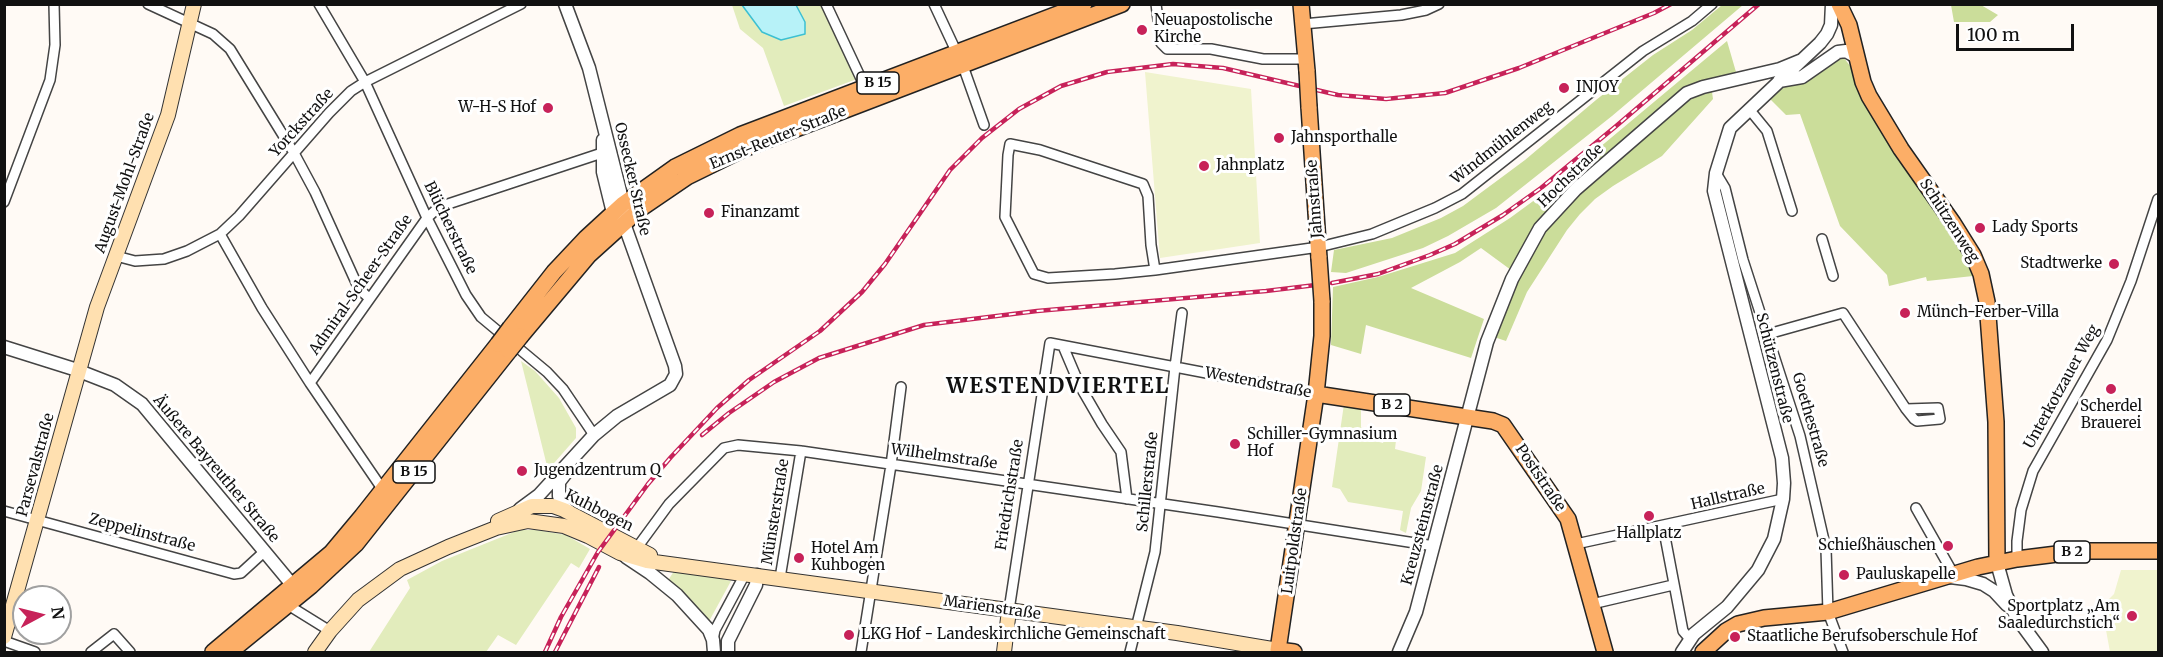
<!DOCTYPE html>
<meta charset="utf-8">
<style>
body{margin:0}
#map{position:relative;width:2163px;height:657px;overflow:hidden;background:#fffaf5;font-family:Merriweather,serif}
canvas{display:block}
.frame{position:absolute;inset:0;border:6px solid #111;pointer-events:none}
.north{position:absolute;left:12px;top:585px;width:60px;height:60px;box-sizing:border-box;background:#fff;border:2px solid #a0a0a0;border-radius:50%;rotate:83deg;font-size:16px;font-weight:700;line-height:24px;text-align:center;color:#111}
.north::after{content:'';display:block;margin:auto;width:21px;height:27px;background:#c72259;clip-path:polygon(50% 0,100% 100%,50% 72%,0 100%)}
.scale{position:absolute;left:1956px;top:24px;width:118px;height:27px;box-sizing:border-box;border:3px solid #111;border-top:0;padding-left:8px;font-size:18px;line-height:21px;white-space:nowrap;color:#111;-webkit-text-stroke:4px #fff;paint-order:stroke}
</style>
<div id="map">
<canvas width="2163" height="657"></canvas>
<div class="frame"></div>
<div class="north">N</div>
<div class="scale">100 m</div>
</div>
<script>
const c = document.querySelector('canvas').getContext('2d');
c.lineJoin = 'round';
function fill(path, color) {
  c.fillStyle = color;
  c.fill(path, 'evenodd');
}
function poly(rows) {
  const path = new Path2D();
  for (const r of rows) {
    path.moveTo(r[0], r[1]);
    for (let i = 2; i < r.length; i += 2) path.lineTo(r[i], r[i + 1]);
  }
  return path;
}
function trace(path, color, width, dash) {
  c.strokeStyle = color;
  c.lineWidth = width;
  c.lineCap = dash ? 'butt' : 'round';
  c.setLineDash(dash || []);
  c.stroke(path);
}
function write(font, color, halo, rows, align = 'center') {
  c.font = font + ' Merriweather,serif';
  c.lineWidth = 6;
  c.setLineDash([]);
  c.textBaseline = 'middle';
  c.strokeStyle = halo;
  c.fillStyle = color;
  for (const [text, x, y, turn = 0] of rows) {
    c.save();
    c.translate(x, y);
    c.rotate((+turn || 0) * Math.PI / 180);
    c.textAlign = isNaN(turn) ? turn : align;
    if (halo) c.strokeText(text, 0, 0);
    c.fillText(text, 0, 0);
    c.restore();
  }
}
fill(poly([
 [732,5,822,5,857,79,784,106,763,48,740,29],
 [521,361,535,371,559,398,576,428,576,438,548,470],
 [1344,404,1361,407,1361,427,1368,439,1383,443,1387,431,1397,432,1395,449,1426,457,1421,491,1411,508,1406,533,1400,530,1403,511,1348,502,1340,489,1332,487],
 [519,530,537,530,566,535,590,549,579,568,571,563,516,645,498,635,486,652,369,652,410,588,407,580,442,561],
 [676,568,731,581,707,625,667,582]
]), '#e2ecbc');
fill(poly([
 [1722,5,1743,5,1612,116,1496,208,1448,236,1423,248,1346,273,1331,272,1334,250,1392,238,1441,218,1463,206,1525,160,1596,100,1653,55,1692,30],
 [1951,5,1981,5,1998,15,1990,22,1954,22],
 [1727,41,1736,72,1697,83,1685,89,1591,166,1568,187,1545,213,1525,241,1511,270,1481,248,1460,262,1411,288,1484,319,1471,358,1366,325,1361,354,1331,345,1333,287,1378,277,1455,253,1510,218,1551,188],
 [1844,58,1854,71,1866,105,1964,251,1973,276,1927,281,1926,277,1889,286,1887,275,1840,226,1800,114,1786,115,1769,98,1790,83,1833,59],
 [1712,92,1713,99,1662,156,1613,186,1595,199,1580,214,1567,230,1527,292,1506,341,1494,337,1503,312,1521,272,1546,229,1590,183,1679,107,1695,97]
]), '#cbdd9a');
fill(poly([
 [1145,72,1251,89,1260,243,1160,258],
 [2121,570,2158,570,2158,652,2110,652,2106,630,2105,603,2114,594]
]), '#f0f3ce');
const water = poly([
 [742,5,796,5,805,22,805,34,781,40,762,32,742,5]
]);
fill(water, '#b7f2f8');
trace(water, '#3cc0d2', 1.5);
const minor = poly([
 [148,4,213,34,230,49,294,153,315,192,359,289,369,298],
 [319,4,365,82,427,218,466,295,481,317,547,372,563,389,594,435],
 [826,4,865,87],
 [934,4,963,66,984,125],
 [1156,4,1161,43,1167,49,1211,49,1263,59,1306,59],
 [1303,24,1401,15,1426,10,1439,4],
 [1749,109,1767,131,1792,211],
 [1716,173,1725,188,1743,260,1800,436,1826,549,1828,612,1843,652],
 [4,202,50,80,55,45,54,4],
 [220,234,262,308,310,383,383,490],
 [1822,239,1833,276],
 [116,256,135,261,164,259,187,251,220,234,239,216,329,113,351,91,365,82,521,4],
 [1155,270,1151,245,1148,196,1143,184,1040,150,1010,144,1008,155,1005,217,1034,274,1048,278,1115,274,1155,270,1319,247,1372,234,1435,208,1462,194,1643,51,1692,21,1712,4],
 [1768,334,1843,313,1906,409,1914,419,1917,421,1940,419,1938,408,1906,409],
 [1063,346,1080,386,1102,424,1121,452,1127,499],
 [310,383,427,218,439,207,608,151],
 [1916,508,1954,575],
 [4,511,234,574,241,573,265,551],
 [1663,526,1683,631,1690,639],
 [1576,544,1783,499],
 [636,549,669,504,724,448,738,445,801,451,1218,512,1434,546],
 [2017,559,2017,541,2021,510,2033,471,2107,340,2131,281,2158,199],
 [780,578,801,451],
 [1592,604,1673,585],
 [288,605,330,631],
 [1009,610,1050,343,1316,394],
 [713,640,715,630,745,574],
 [4,641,35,652],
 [91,652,114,634,130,652],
 [861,652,891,465,901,387],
 [1130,652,1155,552,1175,367,1182,313]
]);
const tertiary = poly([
 [1779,81,1802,77,1838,52,1846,51,1858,58],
 [603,140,603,172,615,221],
 [4,347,74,369,115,385,142,404,289,581,296,588,300,589],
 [566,473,559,482,559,496,563,506,572,514],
 [520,509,539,495,594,435,617,416,670,385,676,374,675,366,626,229,620,191,589,68,565,4],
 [626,557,650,573,677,595,709,630,713,640,714,652],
 [1997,563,2006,595,2017,618,2042,652],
 [1950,577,1966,579,1983,584,1994,591,2007,605],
 [728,652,728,641,756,585,757,575],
 [1399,652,1416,612,1487,342,1512,279,1540,228,1576,189,1687,93,1703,87,1780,69,1802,60],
 [1682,652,1694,634,1727,607,1758,570,1774,539,1783,499,1784,483,1782,458,1714,191,1716,173,1730,128,1820,43,1827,34,1831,25,1832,4]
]);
const secondary = poly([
 [498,521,532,506,553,506,564,510,650,555],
 [4,637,97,307,168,115,194,4],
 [315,652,330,631,358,600,400,569,448,547,496,528,528,521,564,526,588,536,620,553,647,561,1177,633,1278,650,1279,652],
 [1004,652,1009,610]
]);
const primary = poly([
 [1301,4,1307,71],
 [1839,4,1849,25,1863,82,1869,96,1901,149,1953,223,1973,255,1981,274,1987,302,1996,422,1997,563],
 [1309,107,1319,258],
 [510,328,554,272,586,238,623,204,675,167,740,135,1084,4],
 [521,336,589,255,640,209,687,177,746,148,1122,4],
 [1316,394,1493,421,1503,425,1568,519,1605,652],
 [213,652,331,553,362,516,498,344],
 [230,652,311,586,356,544,509,351],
 [1294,652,1278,650,1316,394,1322,336,1322,301],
 [1703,652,1726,631,1738,624,1764,618,1828,612,1978,567,2017,559,2081,551,2158,551]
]);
trace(minor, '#444', 12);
trace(tertiary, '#444', 15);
trace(secondary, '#333', 16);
trace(primary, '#222', 18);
trace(minor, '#fff', 9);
trace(tertiary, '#fff', 12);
trace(secondary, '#ffe0b0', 14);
trace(primary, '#fcae67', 15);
const rail = poly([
 [1332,283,1378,274,1430,255,1455,244,1503,215,1541,188,1615,127,1759,4],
 [702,435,729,413,774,382,819,358,924,325,1037,311,1266,291,1324,284],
 [545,652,561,617,598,552,648,484,671,457,717,408,749,380,820,331,862,292,885,264,950,170,982,138,1019,109,1061,86,1107,72,1173,64,1223,68,1338,95,1386,99,1445,93,1519,68,1654,13,1671,4],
 [555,652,599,567]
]);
trace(rail, '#c72259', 4.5);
trace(rail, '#fff', 2, [7]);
const primaryBridge = poly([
 [1307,71,1309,107],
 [1319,258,1322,301],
 [498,344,510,328],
 [509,351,521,336]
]);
trace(primaryBridge, '#222', 18, []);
trace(primaryBridge, '#fcae67', 15);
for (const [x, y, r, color] of [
 [1142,30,6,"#c72259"],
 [1564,88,6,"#c72259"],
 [548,108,6,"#c72259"],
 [1279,138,6,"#c72259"],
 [1204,166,6,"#c72259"],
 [709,213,6,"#c72259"],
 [1980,228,6,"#c72259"],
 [2114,264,6,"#c72259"],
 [1905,313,6,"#c72259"],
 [2111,389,6,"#c72259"],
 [1235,444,6,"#c72259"],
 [522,471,6,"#c72259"],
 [1649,516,6,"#c72259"],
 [1948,546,6,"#c72259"],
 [799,558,6,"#c72259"],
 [1844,575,6,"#c72259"],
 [2132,616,6,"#c72259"],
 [849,635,6,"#c72259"],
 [1735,637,6,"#c72259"]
]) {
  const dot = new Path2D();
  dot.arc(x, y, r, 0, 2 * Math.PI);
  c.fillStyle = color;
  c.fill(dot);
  trace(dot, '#fff', 2);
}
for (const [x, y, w] of [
 [878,83,42],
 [1392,405,36],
 [414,472,42],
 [2072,552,36]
]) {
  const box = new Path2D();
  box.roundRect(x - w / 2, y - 11, w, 22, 4.5);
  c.fillStyle = '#fff';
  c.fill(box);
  trace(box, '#111', 1.5);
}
write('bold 14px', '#111', null, [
 ["B 15",878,83],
 ["B 2",1392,405],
 ["B 15",414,472],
 ["B 2",2072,552]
]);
write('15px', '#111', '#fff', [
 ["Neuapostolische",1154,21],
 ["Kirche",1154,38],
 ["INJOY",1576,88],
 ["W-H-S Hof",536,108,"right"],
 ["Jahnsporthalle",1291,138],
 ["Jahnplatz",1216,166],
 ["Finanzamt",721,213],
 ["Lady Sports",1992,228],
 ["Stadtwerke",2102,264,"right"],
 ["Münch-Ferber-Villa",1917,313],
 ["Scherdel",2111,407,"center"],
 ["Brauerei",2111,424,"center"],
 ["Schiller-Gymnasium",1247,435],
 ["Hof",1247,452],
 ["Jugendzentrum Q",534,471],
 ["Hallplatz",1649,534,"center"],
 ["Schießhäuschen",1936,546,"right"],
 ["Hotel Am",811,549],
 ["Kuhbogen",811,566],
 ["Pauluskapelle",1856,575],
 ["Sportplatz „Am",2120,607,"right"],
 ["Saaledurchstich“",2120,624,"right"],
 ["LKG Hof - Landeskirchliche Gemeinschaft",861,635],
 ["Staatliche Berufsoberschule Hof",1747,637]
], 'left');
write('15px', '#111', '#fff', [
 ["Yorckstraße",302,123,-48],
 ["Ernst-Reuter-Straße",778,138,-22],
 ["Windmühlenweg",1502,143,-38],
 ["Hochstraße",1571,176,-44],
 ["Ossecker Straße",632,179,77],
 ["August-Mohl-Straße",125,183,-70],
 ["Jahnstraße",1315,199,-94],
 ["Schützenweg",1949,221,57],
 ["Blücherstraße",450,228,64],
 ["Admiral-Scheer-Straße",361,285,-55],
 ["Schützenstraße",1774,368,76],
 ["Westendstraße",1258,383,11],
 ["Unterkotzauer Weg",2062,387,-61],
 ["Goethestraße",1810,420,74],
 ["Wilhelmstraße",944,457,8],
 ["Parsevalstraße",36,465,-75],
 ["Äußere Bayreuther Straße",216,469,50],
 ["Poststraße",1540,478,56],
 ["Schillerstraße",1148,482,-84],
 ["Friedrichstraße",1010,495,-81],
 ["Hallstraße",1728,497,-13],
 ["Kuhbogen",599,511,27],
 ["Münsterstraße",776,512,-81],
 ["Kreuzsteinstraße",1423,525,-75],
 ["Zeppelinstraße",142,533,15],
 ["Luitpoldstraße",1295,541,-82],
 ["Marienstraße",992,608,8]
]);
c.letterSpacing = '1.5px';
write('bold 21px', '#111', '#fff', [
 ["WESTENDVIERTEL",1058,387]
]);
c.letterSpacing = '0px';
</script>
